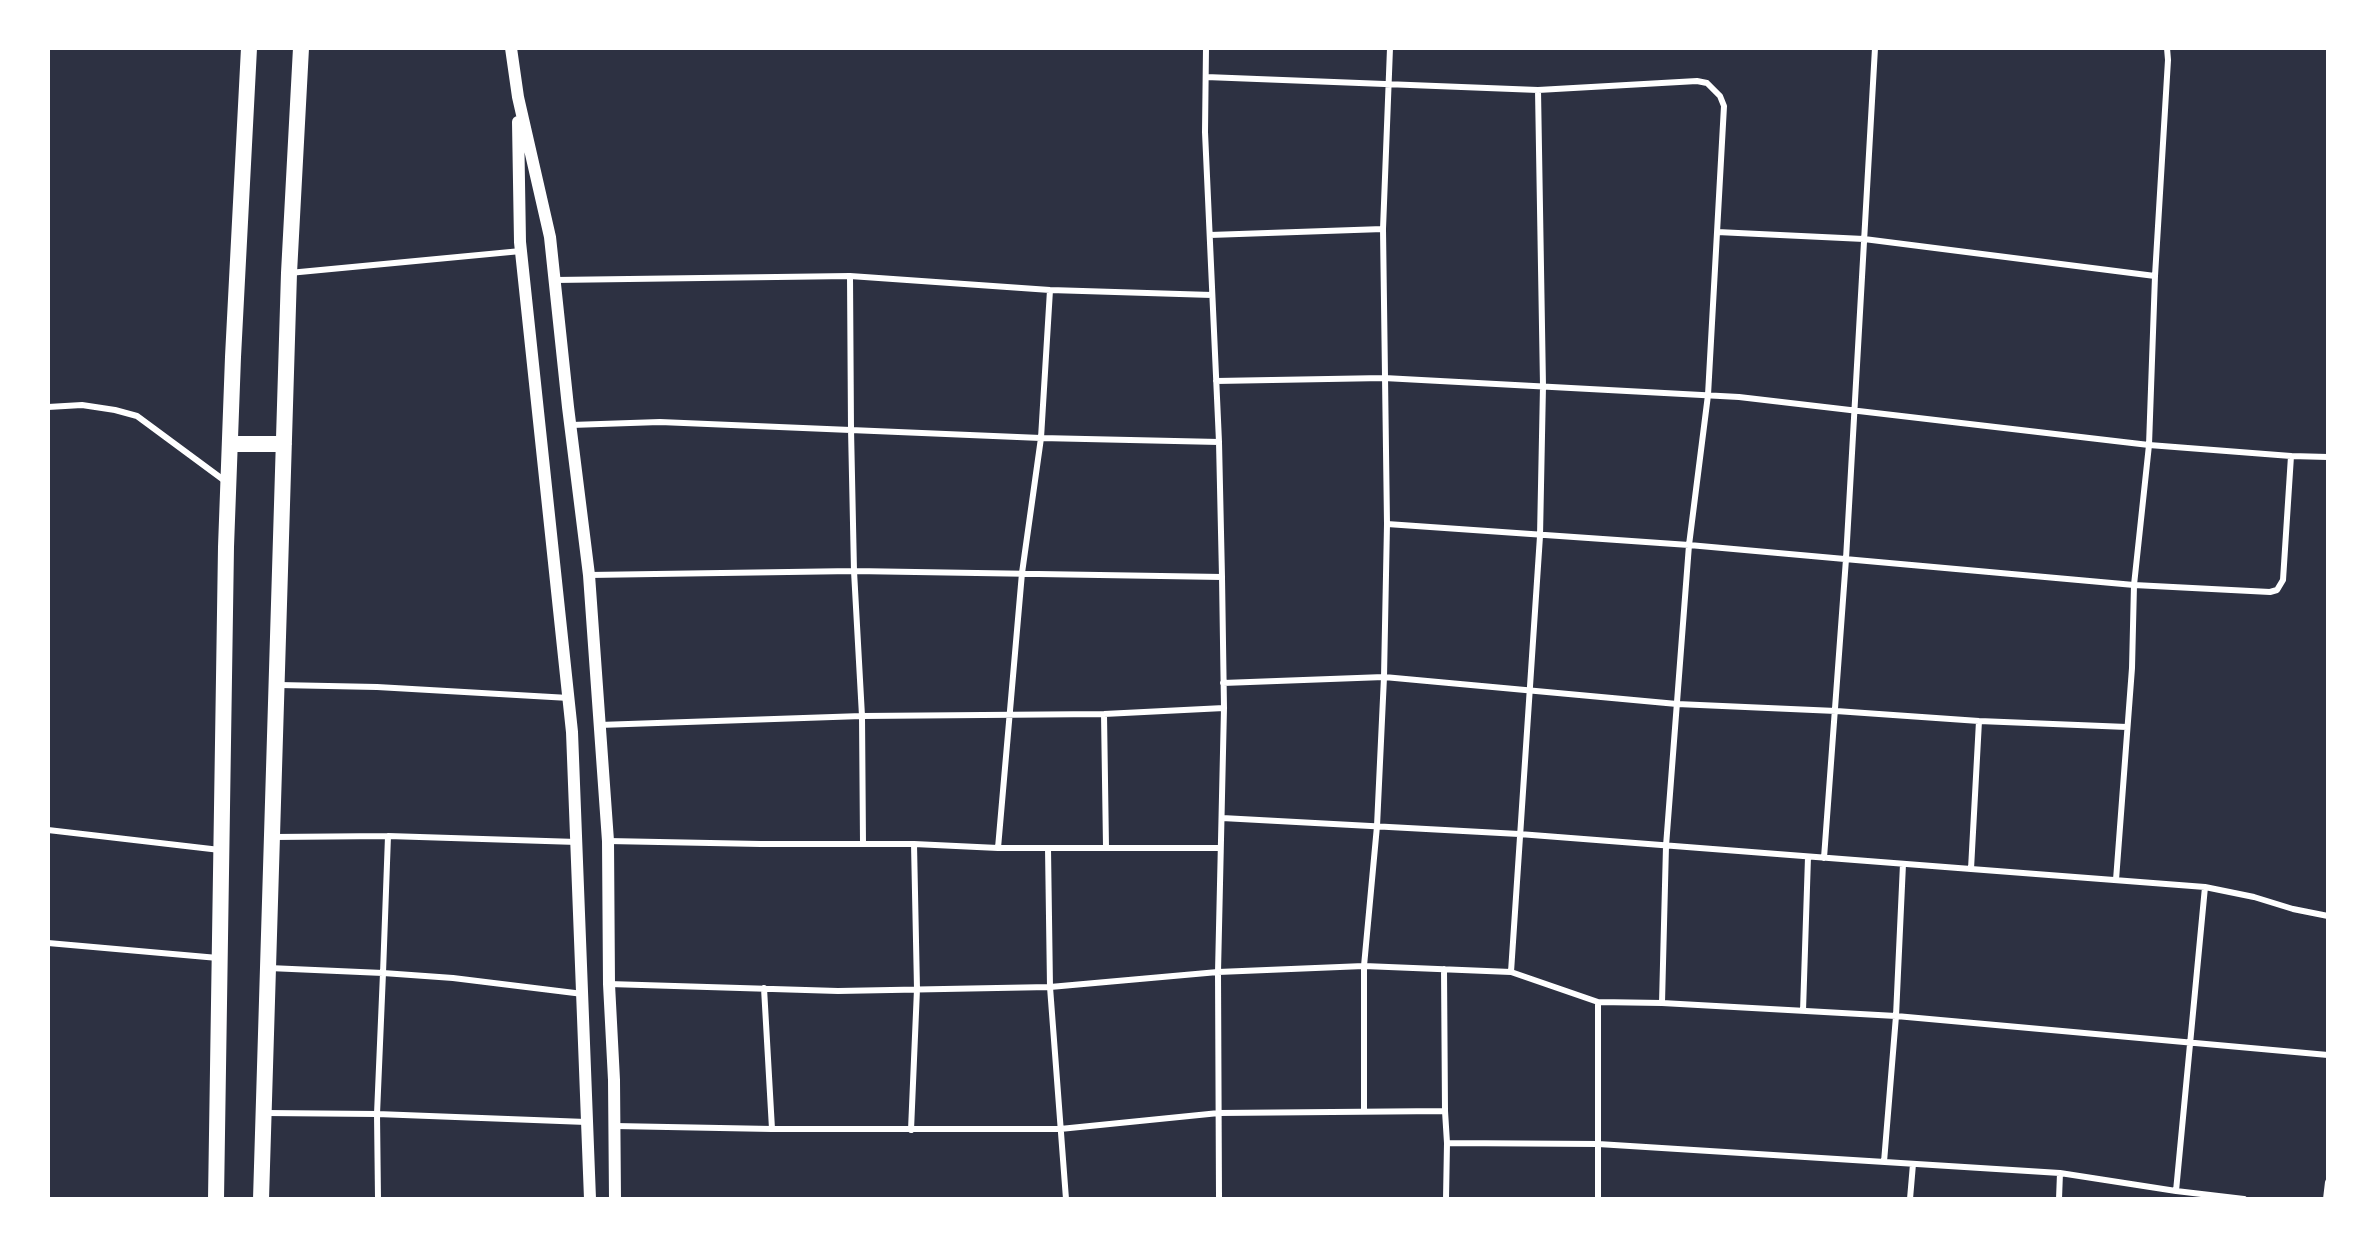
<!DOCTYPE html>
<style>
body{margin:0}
#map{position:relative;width:2376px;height:1247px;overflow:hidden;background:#2d3142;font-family:Cabin,sans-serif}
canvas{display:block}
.frame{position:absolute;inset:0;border:50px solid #fff;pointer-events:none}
</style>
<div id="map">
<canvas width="2376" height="1247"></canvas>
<div class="frame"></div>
</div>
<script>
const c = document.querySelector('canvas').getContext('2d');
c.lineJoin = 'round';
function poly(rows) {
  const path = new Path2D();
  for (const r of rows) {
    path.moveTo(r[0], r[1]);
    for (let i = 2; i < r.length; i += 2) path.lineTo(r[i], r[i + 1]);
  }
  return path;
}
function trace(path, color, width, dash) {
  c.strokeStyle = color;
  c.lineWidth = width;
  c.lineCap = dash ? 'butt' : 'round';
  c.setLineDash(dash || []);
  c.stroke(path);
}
trace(poly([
 [1206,48,1205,132,1219,442,1222,577,1224,708,1218,972,1219,1199],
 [1206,77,1538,90,1697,81,1707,83,1720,96,1724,106,1708,395,1689,545,1666,846,1662,1003],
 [1717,232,1864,239,2155,276],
 [1210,235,1383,229],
 [289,273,521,251],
 [850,276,851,429,854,571,862,716,863,844],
 [555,280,850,276,1050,290,1212,295],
 [1216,381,1384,378,1739,397,2149,445,2291,456,2283,580,2277,590,2270,592,2134,585,1689,545,1387,524],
 [48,407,82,405,115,410,137,416,225,481],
 [571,425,660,422,1041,438,1219,442],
 [2291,456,2328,457],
 [589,575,854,571,1222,577],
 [1223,683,1384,677,1677,704,1836,711,1979,721,2127,727],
 [279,685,377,687,569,698],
 [1104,714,1106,847],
 [599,725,862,716,1104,714,1224,708],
 [1222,818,1519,834,1971,869,1979,721],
 [48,830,220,850],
 [274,837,388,836],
 [608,841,761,844,914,844,998,848,1220,848],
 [577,842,388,836,383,973,453,978,583,994],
 [998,848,1022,573,1041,438,1050,290],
 [1048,848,1050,987,1066,1199],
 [1824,858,1846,559,1875,48],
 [1971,869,2205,887,2254,897,2293,909,2328,916],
 [2116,880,2132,668,2134,585,2149,445,2155,276,2168,60,2167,48],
 [48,943,218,958],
 [1444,969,1445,1111,1447,1143,1446,1199],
 [1511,972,1540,536,1543,386,1538,90],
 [609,984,838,991,1050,987,1218,972,1364,966,1511,972,1598,1002,1598,1199],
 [764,988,772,1129],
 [1598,1002,1662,1003,1896,1016,2328,1055],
 [1803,1011,1808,857],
 [1364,1111,1364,966,1377,826,1384,677,1387,524,1383,229,1390,48],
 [266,1113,377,1114,383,973,269,968],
 [615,1126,772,1129,1060,1129,1219,1113,1445,1111],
 [911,1130,917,989,914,844],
 [1447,1143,1598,1144,2060,1173,2176,1191,2244,1199],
 [1884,1162,1896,1016,1903,864],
 [2176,1191,2205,887],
 [378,1199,377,1114,586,1122],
 [1910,1199,1913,1164],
 [2059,1199,2060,1173],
 [2326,1199,2328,1182]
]), '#fff', 6);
trace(poly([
 [511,48,518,97,550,237,568,407,589,575,608,841,609,984,614,1080,615,1199],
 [518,122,520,242,572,732,590,1199]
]), '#fff', 12);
trace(poly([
 [230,444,284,444],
 [216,1199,226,547,233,357,249,48],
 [261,1199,289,273,301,48]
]), '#fff', 16);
</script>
